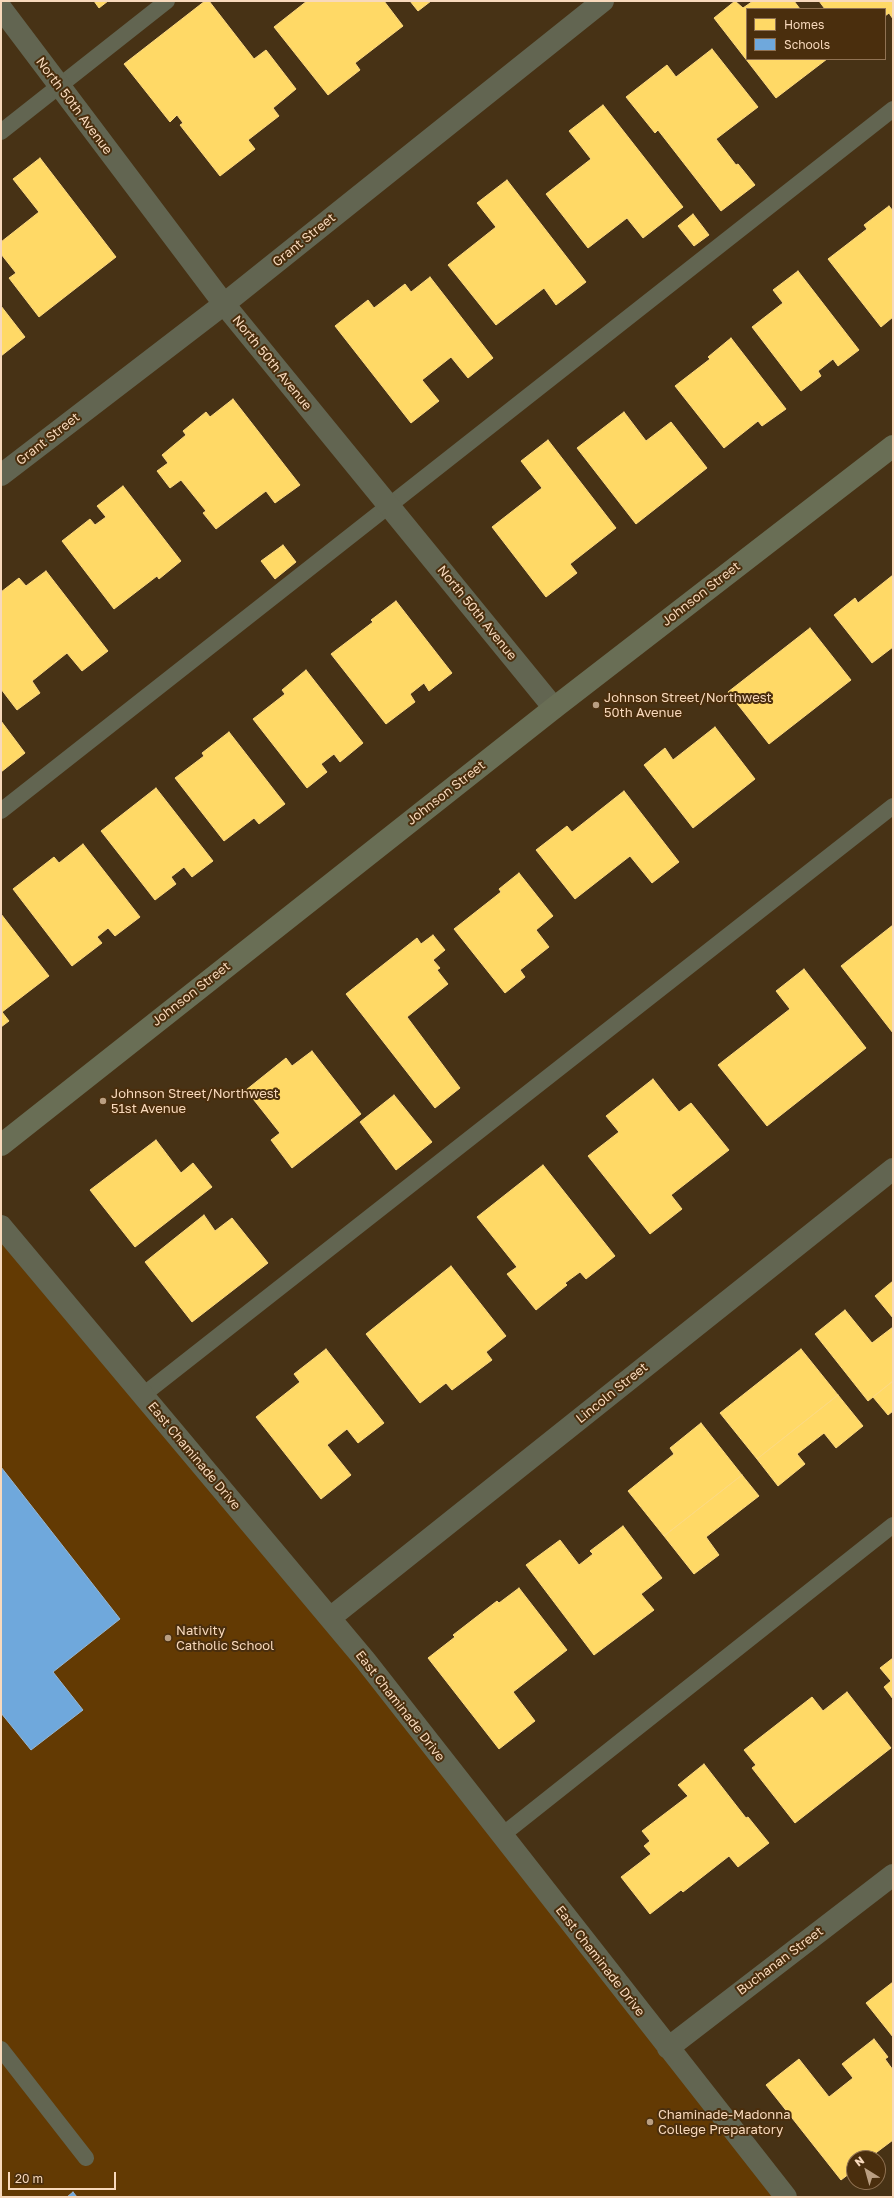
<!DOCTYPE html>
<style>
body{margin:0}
#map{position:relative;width:894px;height:2198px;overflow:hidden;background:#473215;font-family:"Golos Text",sans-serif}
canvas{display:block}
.frame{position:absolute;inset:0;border:2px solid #f8d9bc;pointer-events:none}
.legend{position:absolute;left:746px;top:8px;width:140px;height:52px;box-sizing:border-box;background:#4a2e0d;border:1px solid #907253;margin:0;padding:5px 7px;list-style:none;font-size:12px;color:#f8d9bc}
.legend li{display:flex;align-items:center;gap:8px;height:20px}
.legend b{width:20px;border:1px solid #907253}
.north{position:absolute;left:846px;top:2150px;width:40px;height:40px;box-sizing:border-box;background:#4a2e0d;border:1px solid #907253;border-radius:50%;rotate:323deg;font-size:11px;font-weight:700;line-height:16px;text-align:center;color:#f8d9bc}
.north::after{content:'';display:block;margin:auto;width:14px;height:18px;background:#ba9f82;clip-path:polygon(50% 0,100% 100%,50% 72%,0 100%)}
.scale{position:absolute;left:8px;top:2172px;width:108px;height:18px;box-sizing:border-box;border:2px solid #f8d9bc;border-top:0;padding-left:5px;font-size:12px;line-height:14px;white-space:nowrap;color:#f8d9bc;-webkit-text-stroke:3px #4a2e0d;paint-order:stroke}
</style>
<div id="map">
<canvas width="894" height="2198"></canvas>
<div class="frame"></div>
<ul class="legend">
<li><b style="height:11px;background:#ffd966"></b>Homes</li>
<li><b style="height:11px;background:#6fa8dc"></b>Schools</li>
</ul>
<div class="north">N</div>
<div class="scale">20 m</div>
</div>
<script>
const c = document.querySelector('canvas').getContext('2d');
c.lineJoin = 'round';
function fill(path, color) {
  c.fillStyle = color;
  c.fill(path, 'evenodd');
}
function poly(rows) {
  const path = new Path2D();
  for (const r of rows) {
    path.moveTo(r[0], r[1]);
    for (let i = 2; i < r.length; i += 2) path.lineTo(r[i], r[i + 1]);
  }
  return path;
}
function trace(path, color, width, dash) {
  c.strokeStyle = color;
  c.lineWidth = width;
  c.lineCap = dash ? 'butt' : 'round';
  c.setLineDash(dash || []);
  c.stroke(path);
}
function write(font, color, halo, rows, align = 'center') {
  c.font = font + ' "Golos Text",sans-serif';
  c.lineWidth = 4;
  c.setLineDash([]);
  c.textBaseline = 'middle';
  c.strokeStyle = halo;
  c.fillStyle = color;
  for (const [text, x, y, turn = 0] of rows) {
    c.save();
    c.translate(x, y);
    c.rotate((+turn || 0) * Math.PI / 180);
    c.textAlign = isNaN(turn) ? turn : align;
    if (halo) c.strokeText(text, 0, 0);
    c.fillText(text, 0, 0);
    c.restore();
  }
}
fill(poly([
 [1,1228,668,2048,785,2197,1,2197]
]), '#633a03');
const homes = poly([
 [94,1,108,1,99,8,94,1],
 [205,1,209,1,254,59,266,50,296,89,273,108,279,116,248,140,255,149,220,176,180,125,183,123,177,115,170,122,124,64,205,1],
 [307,1,384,1,403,26,355,63,360,70,328,95,274,27,307,1],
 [410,1,431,1,418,11,410,1],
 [735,1,743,8,753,1,794,1,800,9,747,9,747,59,827,59,776,98,714,18,735,1],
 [819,1,893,1,893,19,889,13,885,16,885,9,825,9,819,1],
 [712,49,758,107,716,139,736,165,738,164,755,185,721,211,658,130,655,133,626,97,667,65,676,77,712,49],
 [603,105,683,207,643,238,627,218,588,248,546,194,591,159,569,131,603,105],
 [40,158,116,257,39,317,9,278,16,273,1,254,1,242,39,212,13,179,40,158],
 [507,180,586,282,556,305,544,288,496,325,448,265,496,227,477,203,507,180],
 [889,206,893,211,893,317,881,327,828,259,867,229,864,225,889,206],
 [693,214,709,235,694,246,678,226,693,214],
 [798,271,859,350,838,366,833,359,818,371,821,376,801,391,752,327,783,303,773,290,798,271],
 [430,277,493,358,468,378,451,357,422,380,439,401,411,423,335,326,368,300,374,308,405,284,411,292,430,277],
 [1,306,25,337,1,356,1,306],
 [731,338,786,409,762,426,758,421,724,448,675,386,710,359,708,357,731,338],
 [233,399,300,485,275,503,266,491,216,529,203,513,206,511,181,480,170,488,157,471,168,463,162,455,186,435,183,431,206,412,210,417,233,399],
 [624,412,646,441,671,422,707,468,636,524,577,448,624,412],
 [548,440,616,528,570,564,577,573,546,597,492,527,542,488,521,461,548,440],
 [123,486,181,561,159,579,157,576,114,609,62,541,90,519,95,525,106,517,97,506,123,486],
 [283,545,296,562,275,579,261,561,283,545],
 [46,571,108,651,82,671,67,653,32,681,40,693,17,710,1,689,1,592,19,578,26,586,46,571],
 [893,575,893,647,872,663,834,615,855,598,858,603,893,575],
 [396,601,452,673,429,691,424,683,410,694,415,702,386,724,331,654,373,622,371,620,396,601],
 [810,628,851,680,769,744,728,692,810,628],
 [306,670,363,743,340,762,334,754,321,764,327,772,307,788,253,719,285,694,282,690,306,670],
 [1,721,25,753,1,772,1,721],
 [715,727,755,779,693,828,644,765,665,748,673,760,715,727],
 [229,732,285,804,259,824,254,818,224,841,175,778,204,756,202,753,229,732],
 [156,788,213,861,192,877,184,867,171,877,176,884,155,900,101,831,156,788],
 [624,791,679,862,652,883,630,856,575,899,536,850,567,826,572,832,624,791],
 [83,844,140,917,115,936,108,928,97,937,102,943,72,966,13,889,54,857,59,863,83,844],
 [519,873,553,916,536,930,549,947,520,970,525,977,505,993,454,929,501,892,499,889,519,873],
 [1,914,49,976,2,1012,9,1021,1,1027,1,914],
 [893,925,893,1033,841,966,893,925],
 [433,935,445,950,433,960,440,968,437,970,448,984,407,1017,460,1088,435,1108,346,994,417,938,421,944,433,935],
 [804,969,866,1048,767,1126,718,1065,790,1009,776,991,804,969],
 [312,1051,361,1114,292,1168,271,1140,280,1133,246,1090,286,1058,292,1066,312,1051],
 [653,1079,679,1112,691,1103,729,1150,671,1195,682,1209,650,1234,588,1156,619,1132,606,1116,653,1079],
 [394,1095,432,1142,396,1170,360,1122,394,1095],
 [156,1140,181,1173,193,1163,212,1187,135,1247,90,1190,156,1140],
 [543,1165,615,1256,586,1279,580,1272,565,1283,567,1285,536,1310,507,1274,517,1267,477,1217,543,1165],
 [204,1215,215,1231,232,1218,268,1263,192,1322,145,1262,204,1215],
 [451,1266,506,1336,486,1352,492,1360,452,1390,446,1383,420,1403,366,1334,451,1266],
 [893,1281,893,1318,875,1296,893,1281],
 [845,1310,872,1343,893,1327,893,1381,868,1401,815,1334,845,1310],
 [326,1349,384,1423,358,1443,347,1429,327,1445,351,1475,321,1499,256,1417,300,1382,294,1374,326,1349],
 [801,1349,838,1395,757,1459,720,1413,801,1349],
 [893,1381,893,1411,888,1415,873,1397,893,1381],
 [838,1395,863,1426,836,1448,824,1433,797,1454,805,1464,778,1486,757,1459,838,1395],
 [701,1423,742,1475,664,1536,628,1491,674,1454,670,1448,701,1423],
 [742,1475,759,1496,706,1537,719,1555,694,1574,664,1536,742,1475],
 [623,1526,662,1578,641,1594,654,1610,594,1655,526,1565,560,1540,579,1565,593,1554,590,1551,623,1526],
 [519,1588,567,1650,513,1692,535,1721,499,1749,428,1658,455,1637,453,1635,497,1601,499,1603,519,1588],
 [893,1658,893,1699,884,1687,891,1681,880,1668,893,1658],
 [847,1692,891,1748,795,1823,752,1768,756,1765,744,1750,812,1697,823,1711,847,1692],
 [704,1764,746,1818,748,1817,769,1843,738,1867,729,1856,683,1892,681,1890,650,1914,621,1877,651,1854,644,1846,650,1841,642,1831,688,1796,678,1785,704,1764],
 [893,1982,893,2037,866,2003,893,1982],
 [874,2039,888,2057,885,2059,893,2070,893,2140,869,2158,854,2158,854,2170,841,2180,766,2085,799,2059,829,2097,853,2078,842,2064,874,2039]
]);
fill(homes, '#ffd966');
trace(homes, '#fdd980', 1);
const schools = poly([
 [1,1467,120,1619,53,1672,83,1710,31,1750,1,1713,1,1467],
 [73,2192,77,2197,67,2197,73,2192]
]);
fill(schools, '#6fa8dc');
trace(schools, '#98b7d2', 1);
trace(poly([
 [1,132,167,1],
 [1,811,893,109],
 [143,1395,893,806],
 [501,1836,893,1525],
 [1,2049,86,2158]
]), '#626551', 16);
trace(poly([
 [1,8,224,304,554,708],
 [1,475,224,304,603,1],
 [1,1226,365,1660,786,2197],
 [330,1618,893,1169],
 [668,2048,893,1875]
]), '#626551', 22);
trace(poly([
 [1,1145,554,708,893,446]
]), '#696e55', 22);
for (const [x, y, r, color] of [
 [596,705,4,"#ba9f82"],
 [103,1101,4,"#ba9f82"],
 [168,1638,4,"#ba9f82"],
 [650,2122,4,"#ba9f82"]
]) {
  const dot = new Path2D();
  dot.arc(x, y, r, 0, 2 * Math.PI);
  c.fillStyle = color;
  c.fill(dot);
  trace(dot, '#4a2e0d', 1.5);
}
write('13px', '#f8d9bc', '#4a2e0d', [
 ["North 50th Avenue",74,106,53],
 ["Grant Street",304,240,-39],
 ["North 50th Avenue",272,363,51],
 ["Grant Street",48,439,-38],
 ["Johnson Street",701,594,-38],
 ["North 50th Avenue",477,613,51],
 ["Johnson Street",446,793,-38],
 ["Johnson Street",191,994,-38],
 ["Lincoln Street",612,1393,-39],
 ["East Chaminade Drive",194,1456,50],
 ["East Chaminade Drive",400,1706,52],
 ["East Chaminade Drive",600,1961,52],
 ["Buchanan Street",780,1961,-37]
]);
write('13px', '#f8d9bc', '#4a2e0d', [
 ["Johnson Street/Northwest",604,698],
 ["50th Avenue",604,713],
 ["Johnson Street/Northwest",111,1094],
 ["51st Avenue",111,1109],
 ["Nativity",176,1631],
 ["Catholic School",176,1646],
 ["Chaminade-Madonna",658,2115],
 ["College Preparatory",658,2130]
], 'left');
</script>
